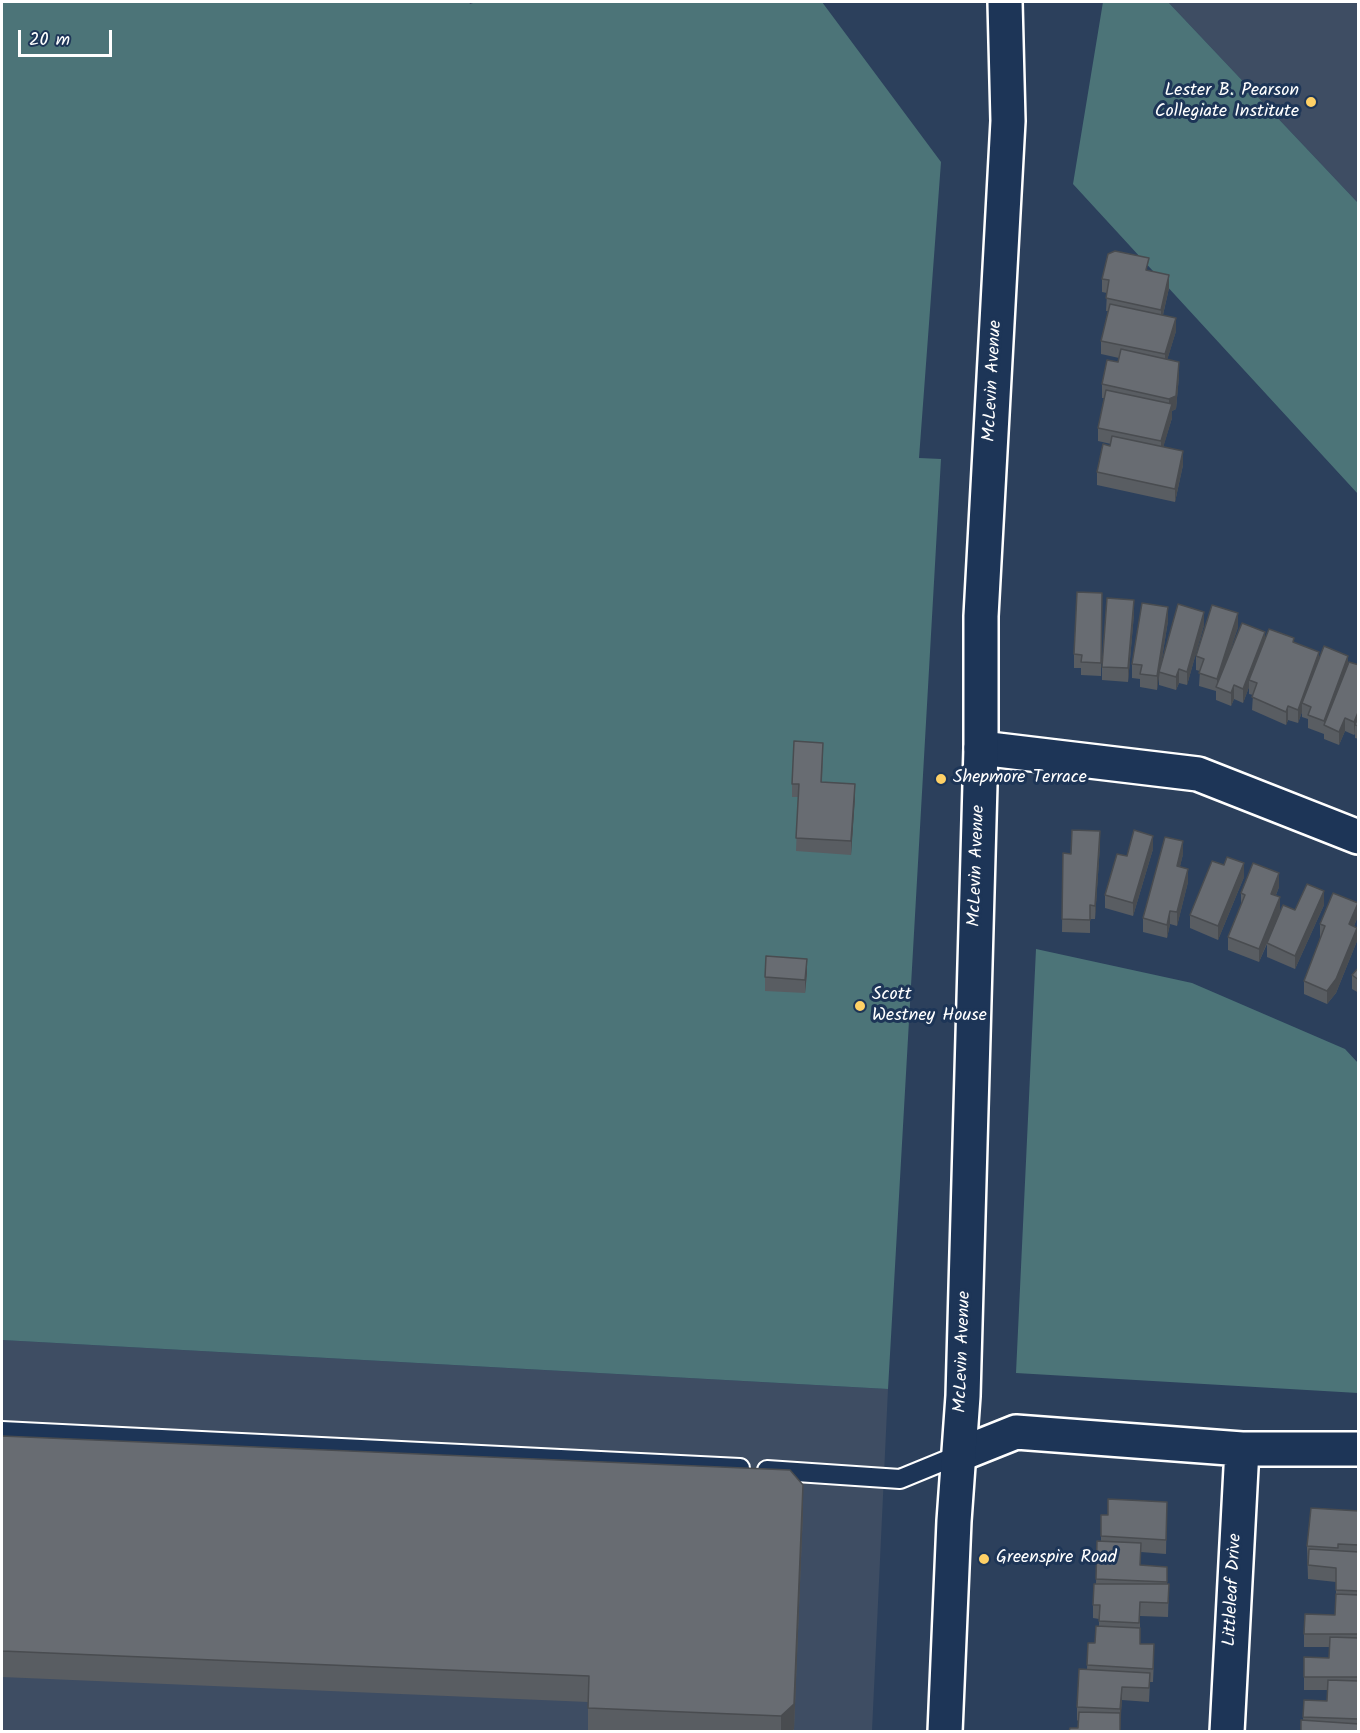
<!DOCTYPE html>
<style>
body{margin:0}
#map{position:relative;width:1360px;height:1733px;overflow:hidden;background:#2c405c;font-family:Kalam,sans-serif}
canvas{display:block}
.frame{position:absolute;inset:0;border:3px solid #fff;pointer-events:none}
.scale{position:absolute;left:18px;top:30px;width:94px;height:27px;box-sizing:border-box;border:3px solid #fff;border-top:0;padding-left:8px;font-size:18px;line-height:21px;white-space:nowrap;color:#fff;-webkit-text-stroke:4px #1d3557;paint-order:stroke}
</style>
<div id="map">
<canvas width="1360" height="1733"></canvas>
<div class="frame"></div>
<div class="scale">20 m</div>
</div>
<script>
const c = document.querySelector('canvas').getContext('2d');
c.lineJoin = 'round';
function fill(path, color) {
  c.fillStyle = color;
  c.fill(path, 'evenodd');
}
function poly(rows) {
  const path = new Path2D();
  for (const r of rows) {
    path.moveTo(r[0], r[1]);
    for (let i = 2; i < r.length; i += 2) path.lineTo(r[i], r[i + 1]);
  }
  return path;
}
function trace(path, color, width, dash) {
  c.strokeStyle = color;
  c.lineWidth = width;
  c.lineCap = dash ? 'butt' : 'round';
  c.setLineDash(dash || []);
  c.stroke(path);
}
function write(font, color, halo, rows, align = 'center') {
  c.font = font + ' Kalam,sans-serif';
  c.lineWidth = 6;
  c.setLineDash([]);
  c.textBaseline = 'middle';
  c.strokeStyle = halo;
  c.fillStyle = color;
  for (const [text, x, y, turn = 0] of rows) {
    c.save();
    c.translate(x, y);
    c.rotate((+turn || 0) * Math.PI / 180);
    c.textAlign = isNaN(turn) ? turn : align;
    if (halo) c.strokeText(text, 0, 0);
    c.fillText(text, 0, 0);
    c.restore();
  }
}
fill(poly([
 [1168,2,1358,2,1358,203],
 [2,1340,888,1389,872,1731,2,1731]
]), '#3e4d63');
fill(poly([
 [2,2,469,2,470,4,476,2,822,2,941,162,919,458,941,459,888,1389,2,1340],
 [1103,2,1168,2,1358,203,1358,494,1073,184],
 [1036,949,1192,983,1345,1049,1358,1063,1358,1393,1016,1373]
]), '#4c7478');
const lane = poly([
 [2,1431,740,1468],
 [767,1470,900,1479,961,1454]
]);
const street = poly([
 [981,748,1198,774,1358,837],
 [961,1454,1016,1432,1242,1449,1358,1449],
 [1227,1732,1242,1449]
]);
const secondary = poly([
 [945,1732,954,1521,963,1396,981,748,981,616,1008,121,1005,2]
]);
trace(lane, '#fff', 22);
trace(street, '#fff', 38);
trace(secondary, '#fff', 38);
trace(lane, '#1d3557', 18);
trace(street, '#1d3557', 33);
trace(secondary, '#1d3557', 33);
fill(poly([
 [1149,271,1169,288,1163,315,1176,331,1167,360,1179,376,1176,409,1172,411,1172,418,1163,447,1183,465,1175,502,1097,485,1097,472,1111,444,1098,441,1098,428,1104,398,1102,398,1102,384,1118,362,1119,358,1101,354,1101,341,1108,311,1106,311,1107,293,1102,292,1102,279],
 [1102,593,1101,676,1081,675,1081,668,1074,668,1074,654],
 [1134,614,1128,682,1102,680,1102,667],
 [1168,621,1160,670,1204,625,1187,685,1179,683,1176,690,1159,685,1159,673,1157,690,1140,687,1140,679,1132,678,1132,664],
 [1238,627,1231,648,1265,638,1294,642,1319,660,1348,663,1359,726,1359,739,1355,738,1355,734,1354,735,1345,731,1339,745,1324,739,1324,734,1308,728,1308,719,1302,717,1302,712,1298,723,1288,720,1286,725,1252,710,1253,695,1249,694,1249,687,1243,703,1234,699,1231,706,1216,700,1216,691,1199,686,1200,671,1196,670,1196,656],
 [823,756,822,782,855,797,851,855,796,851,798,797,792,797,792,784],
 [1100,845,1095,919,1090,919,1090,933,1062,932,1063,853,1071,854],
 [1153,849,1133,916,1105,908,1105,895],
 [1183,854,1180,866,1188,882,1177,926,1170,924,1167,938,1143,932,1143,918],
 [1244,877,1218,940,1190,928,1190,915],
 [1279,887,1276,895,1280,911,1268,940,1295,910,1324,905,1295,969,1267,957,1267,944,1259,962,1228,950,1228,937,1241,905,1241,893],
 [1358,916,1354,926,1357,941,1336,993,1327,1004,1304,994,1304,981,1320,938,1320,924],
 [1359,967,1359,993,1352,989,1352,975],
 [807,973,805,993,765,991,765,977],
 [2,1436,803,1511,794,1729,792,1731,588,1731,588,1702,2,1677],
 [1167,1502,1166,1554,1141,1552,1140,1565,1167,1567,1167,1584,1169,1584,1168,1617,1140,1616,1140,1644,1154,1658,1153,1682,1150,1682,1149,1702,1122,1700,1120,1720,1078,1728,1078,1721,1077,1720,1077,1707,1087,1670,1088,1643,1095,1643,1099,1626,1099,1619,1093,1618,1093,1605,1096,1584,1097,1541,1101,1542,1101,1515,1108,1515],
 [1359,1511,1359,1731,1303,1720,1304,1700,1327,1701,1327,1690,1304,1690,1304,1657,1329,1658,1330,1647,1304,1647,1304,1634,1335,1615,1336,1601,1336,1582,1308,1579,1307,1546]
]), '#595d62');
fill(poly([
 [1169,275,1169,288,1161,323,1161,310],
 [1176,318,1176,331,1165,367,1165,354],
 [1179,362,1179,376,1176,409,1172,411,1172,418,1161,455,1161,441,1169,412,1169,399],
 [1183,451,1183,465,1175,502,1175,489],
 [1134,600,1134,614,1128,682,1128,668],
 [1168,607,1168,621,1157,690,1157,676],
 [1204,612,1204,625,1187,685,1187,672],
 [1238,613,1238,627,1218,688,1217,687,1217,679],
 [1265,632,1265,646,1249,680,1249,687,1243,703,1243,689],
 [1319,652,1319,665,1302,703,1302,712,1298,723,1298,710],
 [1348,656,1348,669,1324,726,1324,721],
 [1179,669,1179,683,1176,690,1176,677],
 [1234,685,1234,699,1231,706,1231,693],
 [1288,706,1288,720,1286,725,1286,712],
 [1359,710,1359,724,1355,725,1354,735,1354,722],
 [1345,718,1345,731,1339,745,1339,732],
 [855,784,855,797,851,855,851,841],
 [1100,831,1100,845,1095,919,1095,906],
 [1153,836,1153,849,1133,916,1133,903],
 [1183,841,1183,854,1177,879,1177,866],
 [1244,863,1244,877,1218,940,1218,926],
 [1188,869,1188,882,1177,926,1177,912],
 [1279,873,1279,887,1271,907,1271,894],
 [1324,891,1324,905,1295,969,1295,956],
 [1280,897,1280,911,1259,962,1259,949],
 [1358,903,1358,916,1349,938,1349,924],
 [1170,911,1170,924,1167,938,1167,925],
 [1357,928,1357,941,1336,993,1327,1004,1327,991],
 [807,959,807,973,805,993,805,980],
 [803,1485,803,1511,794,1729,792,1731,781,1731,781,1716],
 [1122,1687,1122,1700,1120,1731,1120,1709]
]), '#494c50');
const building = poly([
 [1115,251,1149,258,1146,270,1169,275,1161,310,1106,298,1109,280,1102,279,1108,254,1115,251],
 [1110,304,1176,318,1165,354,1101,341,1110,304],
 [1121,349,1179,362,1176,396,1169,399,1102,384,1107,360,1118,362,1121,349],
 [1106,390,1172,404,1161,441,1098,428,1106,390],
 [1112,436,1183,451,1175,489,1097,472,1103,444,1110,446,1112,436],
 [1077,592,1102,593,1101,663,1081,662,1082,655,1074,654,1077,592],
 [1107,598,1134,600,1128,668,1102,667,1107,598],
 [1142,603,1168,607,1157,676,1140,674,1142,665,1132,664,1142,603],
 [1178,604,1204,612,1187,672,1179,669,1176,677,1159,672,1178,604],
 [1212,605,1238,613,1217,679,1199,673,1204,659,1196,656,1212,605],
 [1242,623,1265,632,1243,689,1234,685,1231,693,1216,687,1242,623],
 [1269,629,1294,638,1293,642,1319,652,1298,710,1288,706,1286,712,1252,697,1257,683,1249,680,1269,629],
 [1324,646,1348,656,1324,721,1308,715,1311,707,1302,703,1324,646],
 [1349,662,1359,665,1359,710,1354,722,1345,718,1339,732,1324,725,1349,662],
 [1359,715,1359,726,1355,725,1359,715],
 [794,741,823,743,821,782,855,784,851,841,796,838,799,784,792,784,794,741],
 [1072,830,1100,831,1095,906,1090,905,1090,920,1062,919,1063,853,1071,854,1072,830],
 [1134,830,1153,836,1133,903,1105,895,1117,854,1127,856,1134,830],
 [1165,837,1183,841,1177,866,1188,869,1177,912,1170,911,1167,925,1143,918,1165,837],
 [1227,857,1244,863,1218,926,1190,915,1212,861,1224,865,1227,857],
 [1253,863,1279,873,1271,894,1280,897,1259,949,1228,937,1245,895,1241,893,1253,863],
 [1307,884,1324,891,1295,956,1267,943,1283,905,1295,910,1307,884],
 [1333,893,1358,903,1349,924,1357,928,1336,979,1327,991,1304,981,1325,926,1320,924,1333,893],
 [766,956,807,959,805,980,765,977,766,956],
 [1359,967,1359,980,1352,975,1359,967],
 [2,1436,790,1470,803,1485,794,1704,781,1716,588,1708,589,1676,2,1651,2,1436],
 [1108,1499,1167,1502,1166,1540,1101,1536,1101,1515,1108,1515,1108,1499],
 [1311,1508,1359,1511,1359,1545,1338,1544,1338,1548,1307,1546,1311,1508],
 [1097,1541,1141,1543,1140,1565,1167,1567,1167,1582,1096,1579,1097,1541],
 [1309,1549,1359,1552,1359,1591,1336,1590,1336,1568,1308,1565,1309,1549],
 [1094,1584,1169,1584,1168,1603,1140,1602,1139,1623,1099,1621,1100,1605,1093,1605,1094,1584],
 [1336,1594,1359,1595,1359,1634,1304,1634,1305,1614,1335,1615,1336,1594],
 [1096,1626,1140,1628,1140,1644,1154,1644,1153,1669,1087,1665,1088,1643,1095,1643,1096,1626],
 [1330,1637,1359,1638,1359,1677,1304,1677,1304,1657,1329,1658,1330,1637],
 [1079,1669,1150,1673,1149,1688,1122,1687,1120,1709,1077,1707,1079,1669],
 [1328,1680,1359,1681,1359,1719,1303,1717,1304,1700,1327,1701,1328,1680],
 [1079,1712,1120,1713,1120,1731,1069,1731,1070,1728,1078,1728,1079,1712],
 [1301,1720,1359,1724,1359,1731,1301,1731,1301,1720]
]);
fill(building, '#686c72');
trace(building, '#494c50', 1.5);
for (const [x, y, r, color] of [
 [1311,102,6,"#ffd166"],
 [941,779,6,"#ffd166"],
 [860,1006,6,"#ffd166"],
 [984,1559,6,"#ffd166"]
]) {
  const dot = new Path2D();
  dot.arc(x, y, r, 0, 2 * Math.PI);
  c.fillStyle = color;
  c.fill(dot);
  trace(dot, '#1d3557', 2);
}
write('18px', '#fff', '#1d3557', [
 ["Lester B. Pearson",1299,92,"right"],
 ["Collegiate Institute",1299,113,"right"],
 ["Shepmore Terrace",953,779],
 ["Scott",872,996],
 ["Westney House",872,1017],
 ["Greenspire Road",996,1559]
], 'left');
write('18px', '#fff', '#1d3557', [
 ["McLevin Avenue",994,381,-87],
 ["McLevin Avenue",978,866,-88],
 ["McLevin Avenue",964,1352,-88],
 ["Littleleaf Drive",1234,1590,-87]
]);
</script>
